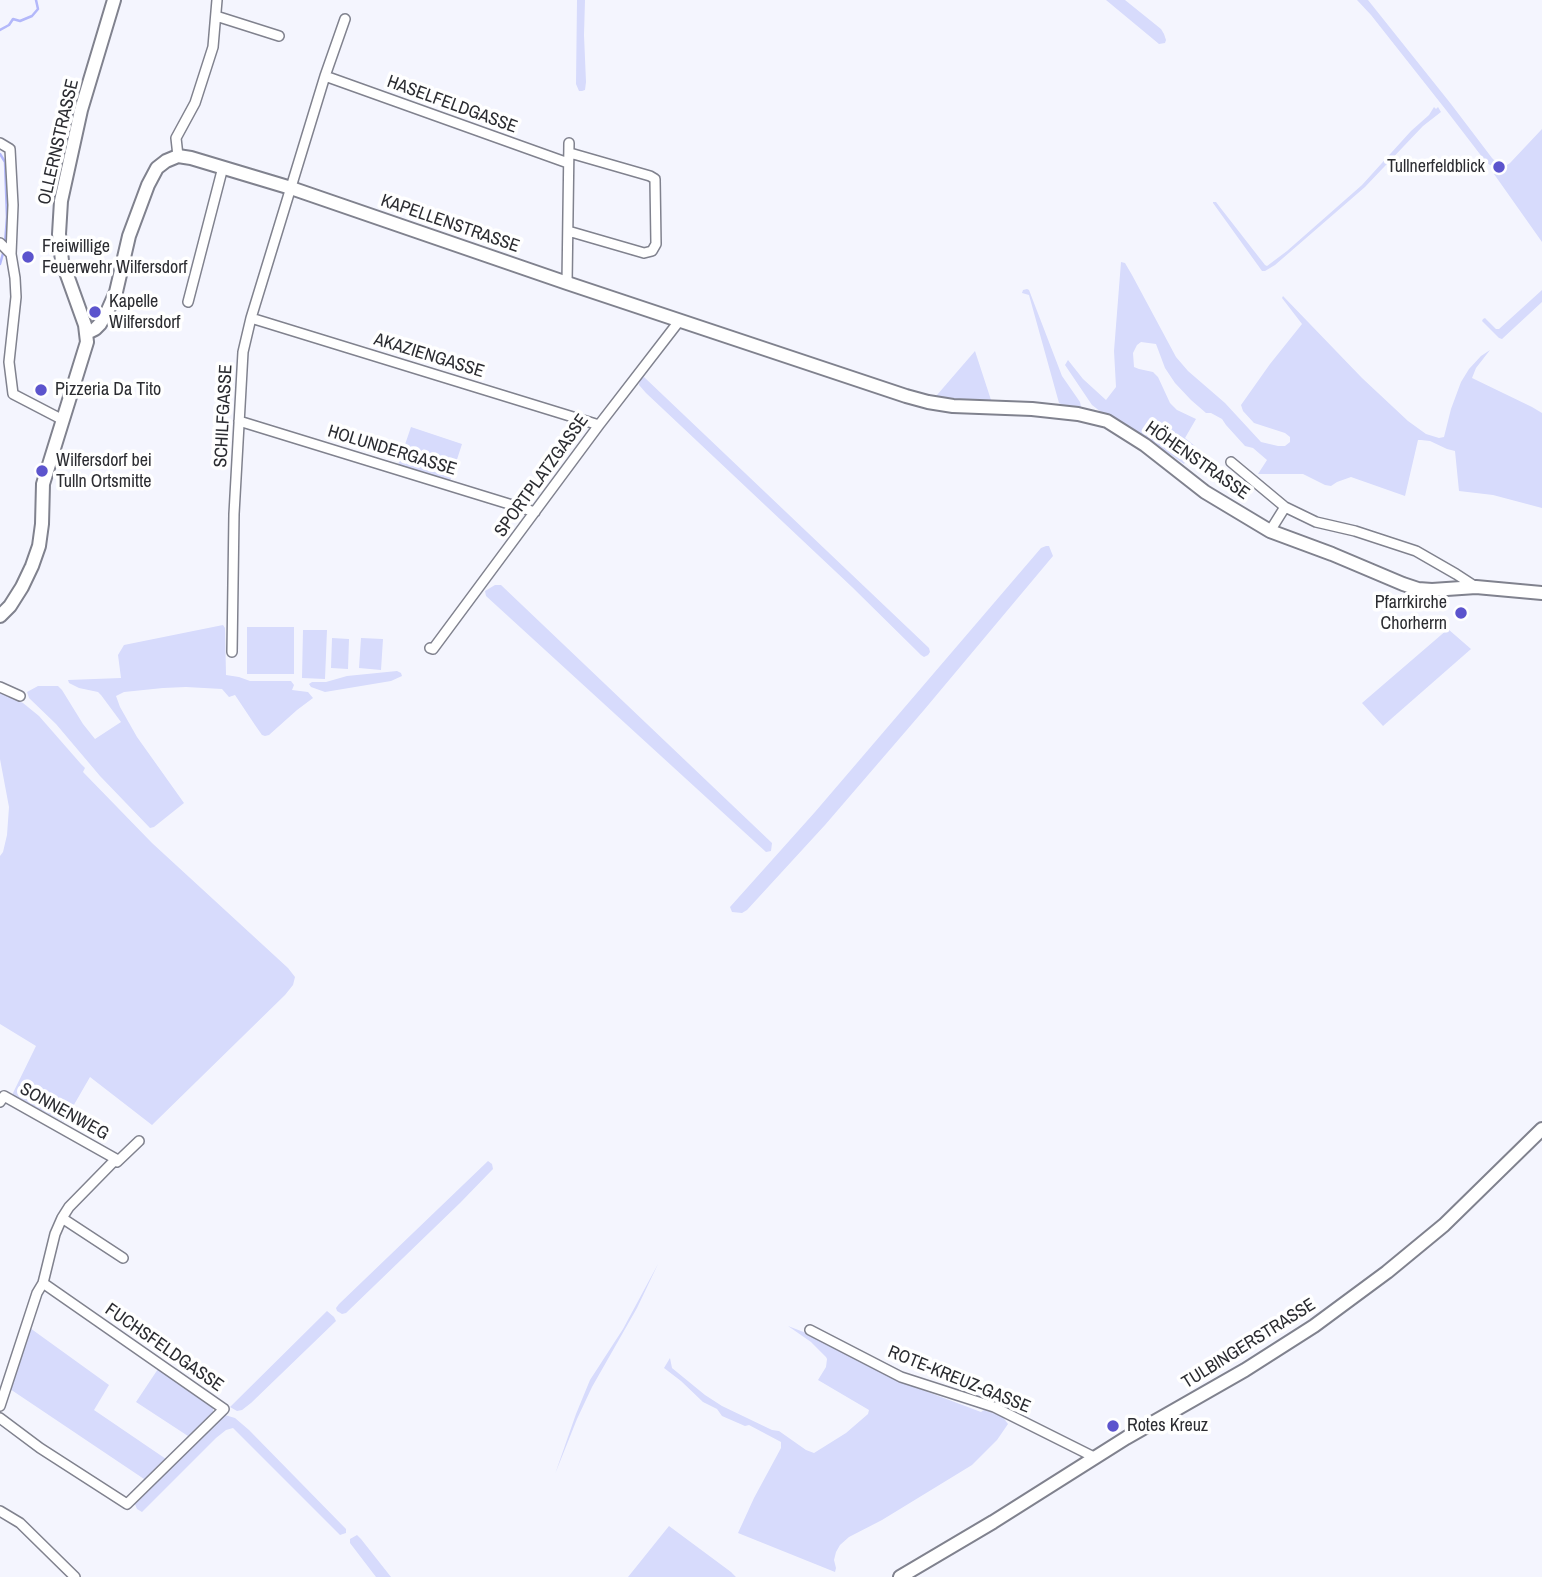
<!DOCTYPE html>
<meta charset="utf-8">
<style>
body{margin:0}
canvas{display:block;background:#f4f5fe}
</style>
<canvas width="1542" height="1577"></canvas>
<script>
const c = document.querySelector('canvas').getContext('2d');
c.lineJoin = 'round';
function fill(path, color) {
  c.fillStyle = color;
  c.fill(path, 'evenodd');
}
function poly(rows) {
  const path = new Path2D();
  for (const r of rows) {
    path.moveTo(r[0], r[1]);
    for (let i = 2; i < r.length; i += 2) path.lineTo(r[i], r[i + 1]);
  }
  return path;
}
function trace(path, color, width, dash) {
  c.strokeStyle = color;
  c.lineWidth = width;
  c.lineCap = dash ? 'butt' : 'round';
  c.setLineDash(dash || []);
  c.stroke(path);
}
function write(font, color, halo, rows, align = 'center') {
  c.font = font + ' "Archivo Narrow",sans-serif';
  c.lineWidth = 7;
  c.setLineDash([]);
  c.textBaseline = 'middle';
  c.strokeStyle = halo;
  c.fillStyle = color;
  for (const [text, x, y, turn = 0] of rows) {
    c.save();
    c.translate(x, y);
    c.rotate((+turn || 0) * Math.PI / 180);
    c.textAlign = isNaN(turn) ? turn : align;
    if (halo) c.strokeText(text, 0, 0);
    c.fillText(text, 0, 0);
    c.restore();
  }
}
fill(poly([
 [577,0,585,0,584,35,586,82,585,90,582,91,579,91,576,84],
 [1106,0,1125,0,1161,29,1164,34,1166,40,1165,43,1159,44],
 [1357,0,1368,0,1451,104,1492,158,1496,162,1495,165,1490,165,1486,162,1446,110,1371,15],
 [1434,107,1436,109,1438,107,1441,112,1423,126,1365,187,1275,265,1265,271,1262,271,1213,203,1213,202,1216,202,1219,206,1265,265,1267,266,1287,251,1362,185,1411,131,1429,115],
 [1542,129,1542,242,1494,174,1510,163],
 [1121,262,1125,263,1132,275,1176,357,1188,371,1225,403,1261,442,1278,446,1285,446,1290,442,1290,437,1285,433,1254,423,1243,411,1241,405,1270,364,1302,324,1282,298,1283,296,1362,378,1408,421,1426,434,1439,438,1444,437,1451,409,1461,382,1469,369,1481,356,1490,350,1476,368,1472,378,1532,407,1542,413,1542,508,1493,495,1459,491,1455,451,1447,449,1430,441,1421,440,1418,440,1405,496,1351,477,1337,482,1331,486,1325,485,1303,474,1258,474,1267,460,1253,448,1245,446,1226,425,1222,419,1211,413,1206,413,1191,400,1175,383,1165,368,1156,344,1141,342,1137,345,1133,353,1134,367,1139,369,1153,372,1158,377,1170,403,1177,410,1196,419,1185,438,1195,446,1184,464,1143,436,1115,419,1105,415,1092,405,1065,365,1068,360,1083,379,1106,400,1116,387,1114,351],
 [1027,289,1029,290,1062,376,1080,402,1081,407,1077,408,1069,408,1059,403,1029,295,1022,293,1023,290],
 [1542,290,1542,302,1502,339,1499,338,1482,321,1483,319,1485,318,1496,329,1499,329],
 [975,351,991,400,946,400,936,398,937,395],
 [644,377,929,648,930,652,928,655,924,657,921,655,852,587,646,393,639,385,640,379],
 [411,427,462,444,450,481,398,465],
 [1046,546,1049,546,1053,556,924,710,825,825,747,910,742,913,732,912,730,907,815,812,1041,548],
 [495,585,501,585,772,843,771,851,766,852,486,596,485,591],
 [223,625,225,628,226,675,239,677,250,681,291,681,294,685,292,690,308,692,313,698,297,710,269,735,265,736,262,735,255,725,235,695,229,697,222,689,186,687,163,688,124,692,116,696,120,707,137,737,184,803,154,827,150,828,100,776,56,724,29,698,27,692,38,686,58,686,62,690,83,724,95,739,121,722,101,695,98,692,79,688,69,683,68,680,121,678,118,655,124,645],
 [247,627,294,627,294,674,247,674],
 [1448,629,1471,649,1383,726,1362,703],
 [303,630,327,630,325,679,302,678],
 [332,638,349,639,348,669,331,668],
 [361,638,383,639,381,670,359,668],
 [397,671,401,673,402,676,391,681,325,692,311,687,309,684,312,682,326,682,347,676],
 [0,693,23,703,39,716,81,764,85,768,83,772,152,843,288,968,295,977,293,985,285,995,152,1125,90,1077,64,1122,12,1095,36,1046,0,1024,0,856,3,852,7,835,9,807,0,759],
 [488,1161,492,1164,493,1169,460,1203,346,1313,342,1314,337,1311,336,1308,339,1304],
 [658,1264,637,1308,592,1387,577,1419,555,1474,576,1414,590,1380,623,1329],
 [327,1311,334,1317,336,1321,251,1403,242,1410,237,1411,230,1407],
 [788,1326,819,1338,904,1383,981,1412,984,1410,1002,1416,1008,1424,997,1440,972,1465,882,1520,849,1537,840,1545,836,1552,834,1560,836,1568,835,1572,738,1533,754,1498,781,1448,781,1442,749,1425,745,1426,722,1416,717,1409,703,1402,681,1381,664,1368,670,1358,672,1368,705,1395,722,1406,772,1430,779,1431,806,1450,814,1453,846,1433,868,1414,869,1410,818,1380,826,1367,827,1359,826,1357,811,1342],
 [30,1328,109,1385,94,1410,166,1459,147,1481,10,1389],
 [158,1369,213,1407,213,1413,188,1436,136,1402],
 [225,1415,235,1418,249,1430,346,1529,346,1533,340,1535,233,1428,226,1430,216,1438,142,1512,137,1509,134,1502,222,1416],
 [669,1526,731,1572,736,1577,628,1577],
 [357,1535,361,1539,391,1577,376,1577,350,1543,350,1539]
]), '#d7dbfc');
trace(poly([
 [0,30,9,25,13,19,20,21,32,16,38,9,36,0],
 [0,154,5,162,7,217,5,243],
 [0,264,4,250]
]), '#b3b8fa', 2.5);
const street = poly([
 [216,16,279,36],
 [325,76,568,163],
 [0,143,10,149,13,205,11,254],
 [178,156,176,138,195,103,213,47,217,0],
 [568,231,644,253,652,251,656,244,655,179,650,176,570,153],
 [0,243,11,254,15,278,16,297,9,362,13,394,63,420],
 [567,283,569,143],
 [188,302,223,167],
 [251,318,599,425],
 [239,421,535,512],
 [1231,462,1285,507,1316,522,1355,531,1416,551,1456,574,1476,587],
 [1270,531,1285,507],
 [430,648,433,649,599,425,680,320],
 [232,652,234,514,243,352,251,318,325,76,345,19],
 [0,687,20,696],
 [0,1102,4,1096,116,1159],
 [62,1218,123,1258],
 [810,1330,901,1377,994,1407,1096,1458],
 [0,1406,37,1293,43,1283,55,1234,62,1218,69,1207,116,1159,117,1162,139,1141],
 [0,1418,40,1448,127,1504,224,1409,43,1283],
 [0,1511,20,1523,75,1577]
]);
const secondary = poly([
 [87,333,95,329,100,324,108,310,116,292,129,236,148,185,157,168,166,161,178,156,191,158,291,188,567,283,906,396,928,402,953,406,1032,409,1078,414,1107,421,1145,445,1205,492,1270,531,1332,554,1403,584,1418,589,1432,590,1476,587,1542,593],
 [0,616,10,606,22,587,32,566,39,546,42,524,43,484,87,342,85,325,62,261,59,234,61,201,81,110,114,0],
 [900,1577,993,1522,1126,1438,1245,1370,1314,1326,1387,1272,1444,1225,1542,1129]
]);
trace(street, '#80828e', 12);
trace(secondary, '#80828e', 16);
trace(street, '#fff', 9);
trace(secondary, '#fff', 12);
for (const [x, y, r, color] of [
 [1499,167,7,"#5c54cd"],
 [28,257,7,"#5c54cd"],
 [95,312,7,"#5c54cd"],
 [41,390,7,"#5c54cd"],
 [42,471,7,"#5c54cd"],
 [1461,613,7,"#5c54cd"],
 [1113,1426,7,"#5c54cd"]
]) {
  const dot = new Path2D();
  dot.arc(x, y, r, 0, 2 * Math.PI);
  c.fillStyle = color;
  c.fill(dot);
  trace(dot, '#fff', 2.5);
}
write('18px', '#2b2c31', '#fff', [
 ["HASELFELDGASSE",452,105,20],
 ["OLLERNSTRASSE",59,142,-77],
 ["KAPELLENSTRASSE",450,224,19],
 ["AKAZIENGASSE",429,356,17],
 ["SCHILFGASSE",224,416,-87],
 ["HOLUNDERGASSE",392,451,17],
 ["HÖHENSTRASSE",1197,461,35],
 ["SPORTPLATZGASSE",542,476,-54],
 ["SONNENWEG",64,1112,29],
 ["TULBINGERSTRASSE",1249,1344,-32],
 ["FUCHSFELDGASSE",164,1348,35],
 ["ROTE-KREUZ-GASSE",959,1380,22]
]);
write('18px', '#2b2c31', '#fff', [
 ["Tullnerfeldblick",1485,167,"right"],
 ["Freiwillige",42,247],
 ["Feuerwehr Wilfersdorf",42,268],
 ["Kapelle",109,302],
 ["Wilfersdorf",109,323],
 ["Pizzeria Da Tito",55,390],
 ["Wilfersdorf bei",56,461],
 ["Tulln Ortsmitte",56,482],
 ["Pfarrkirche",1447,603,"right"],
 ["Chorherrn",1447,624,"right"],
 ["Rotes Kreuz",1127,1426]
], 'left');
</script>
